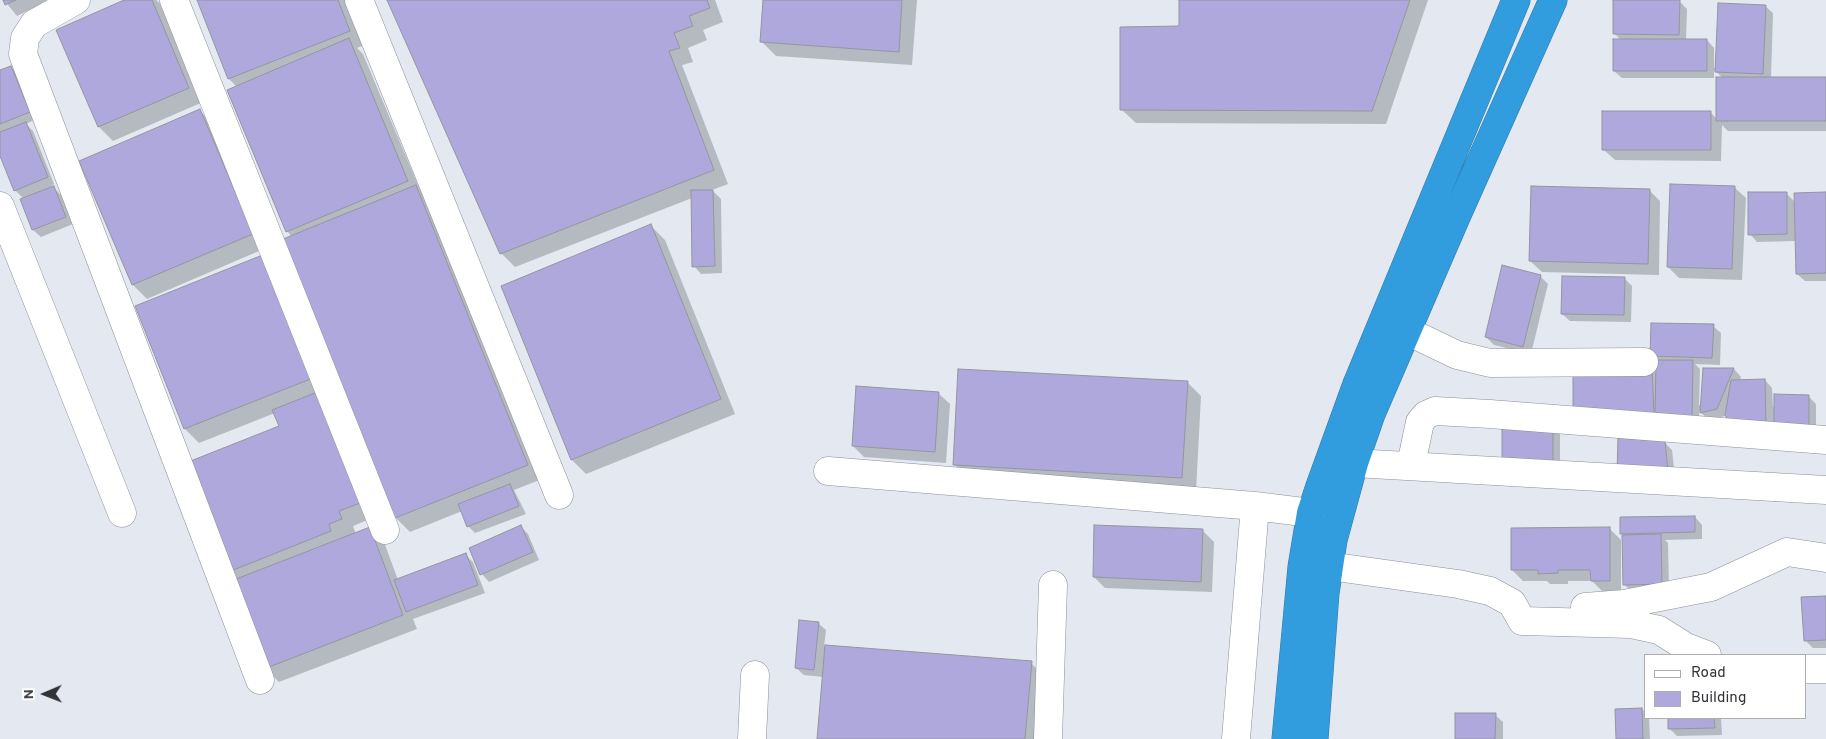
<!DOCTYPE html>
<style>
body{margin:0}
#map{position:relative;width:1826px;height:739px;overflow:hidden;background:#e3e8f1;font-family:Overpass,sans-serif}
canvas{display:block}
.legend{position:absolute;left:1644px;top:654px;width:162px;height:65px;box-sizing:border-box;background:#fff;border:1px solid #adadaf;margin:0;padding:6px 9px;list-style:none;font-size:15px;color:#323337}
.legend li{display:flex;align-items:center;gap:10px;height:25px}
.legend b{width:25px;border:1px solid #adadaf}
.north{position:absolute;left:20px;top:669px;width:50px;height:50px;-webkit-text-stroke:4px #fff;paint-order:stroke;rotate:269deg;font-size:14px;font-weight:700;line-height:20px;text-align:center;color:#323337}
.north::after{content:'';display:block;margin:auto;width:18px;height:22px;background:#323337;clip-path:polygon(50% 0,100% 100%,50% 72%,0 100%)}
</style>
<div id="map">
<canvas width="1826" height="739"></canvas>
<ul class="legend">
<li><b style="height:6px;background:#fff"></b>Road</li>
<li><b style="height:14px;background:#afa8dd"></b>Building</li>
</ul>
<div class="north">N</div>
</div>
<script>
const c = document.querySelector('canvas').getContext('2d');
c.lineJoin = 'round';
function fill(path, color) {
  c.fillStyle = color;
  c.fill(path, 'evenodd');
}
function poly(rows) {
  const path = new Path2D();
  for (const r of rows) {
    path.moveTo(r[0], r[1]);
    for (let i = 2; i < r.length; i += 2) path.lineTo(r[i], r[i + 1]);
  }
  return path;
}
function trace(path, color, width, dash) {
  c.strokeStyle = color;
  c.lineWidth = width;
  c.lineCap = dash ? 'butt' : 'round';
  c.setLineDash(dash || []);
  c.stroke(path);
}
fill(poly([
 [4,0,50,0,17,16],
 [127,0,156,0,162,5,203,102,113,141,99,127,58,30],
 [198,0,346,0,364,45,357,48,363,54,420,190,430,201,542,479,514,490,526,514,475,533,468,526,462,511,410,532,396,518,285,239,292,237,287,231,237,87,229,79],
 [388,0,715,0,723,22,703,30,707,40,688,48,693,62,682,65,728,184,712,190,721,199,722,273,701,274,694,266,692,198,515,267,501,253],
 [764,0,917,0,912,65,776,56,762,42],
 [1180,0,1428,0,1386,124,1136,123,1121,109,1180,28],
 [1615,0,1679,1,1687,9,1686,40,1707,40,1714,48,1714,68,1717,68,1765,6,1773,13,1771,78,1826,78,1826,131,1728,131,1722,125,1721,161,1615,160,1603,149,1710,112,1717,119,1723,78,1714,70,1714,78,1622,78,1614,71,1621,40,1614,33],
 [11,67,18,75,36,119,26,124,33,131,54,184,52,186,61,195,73,224,41,237,33,230,24,199,15,190,0,152,0,72],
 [199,110,213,124,266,248,147,299,133,285,81,161],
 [1734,187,1746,198,1742,280,1679,278,1668,267],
 [1649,190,1660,201,1659,275,1542,272,1530,261],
 [1786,193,1795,202,1826,194,1826,281,1805,281,1797,274,1796,241,1757,242,1750,234],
 [651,226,665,240,735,414,586,474,572,460,503,286],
 [264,256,377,516,353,526,356,534,369,528,384,542,398,580,465,555,473,562,485,593,413,619,417,629,279,682,265,668,227,572,280,427,275,413,199,443,185,429],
 [1540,276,1548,284,1531,354,1494,345,1486,337],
 [1624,278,1632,286,1631,322,1570,321,1562,314],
 [1713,326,1721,333,1720,365,1695,364,1700,369,1699,405,1702,405,1704,369,1734,369,1741,377,1740,381,1765,380,1772,388,1773,407,1808,396,1816,404,1816,437,1726,414,1725,416,1709,420,1699,411,1699,426,1582,421,1652,369,1657,375,1657,362,1651,356],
 [1187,382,1201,396,1196,491,968,478,954,464],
 [938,393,950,404,946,463,864,457,853,446],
 [1552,426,1560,433,1560,471,1511,471],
 [1664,442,1672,450,1675,477,1618,472],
 [1695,517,1702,525,1702,539,1665,540,1668,543,1669,591,1632,592,1624,584,1623,535,1621,533],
 [521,527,528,534,539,560,489,582,482,574,470,549],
 [1610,529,1621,540,1621,592,1603,592,1592,581,1568,581,1568,584,1550,584,1547,581,1523,581,1512,570],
 [1202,530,1214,542,1212,592,1105,588,1094,577],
 [1826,597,1826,648,1813,648,1806,641],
 [818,623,826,630,824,646,1031,663,1045,677,1040,739,818,739,823,677,804,675,796,668],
 [1642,709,1645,712,1645,718,1649,718,1650,739,1617,739],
 [1495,715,1503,722,1503,739,1456,739],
 [1669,718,1721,718,1722,735,1677,736,1669,728]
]), '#0003');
const building = poly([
 [3,0,16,0,5,5,3,0],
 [124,0,152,0,189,88,98,127,56,30,124,0],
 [197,0,338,0,350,31,228,79,197,0],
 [387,0,707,0,710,8,689,16,693,26,674,33,680,48,669,51,714,170,500,254,387,0],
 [763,0,902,0,899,52,760,42,763,0],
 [1179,0,1410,0,1372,111,1120,110,1120,27,1179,26,1179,0],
 [1613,0,1680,0,1679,35,1613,34,1613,0],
 [1718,3,1766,5,1763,74,1715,72,1718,3],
 [349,38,408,181,286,232,227,90,349,38],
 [1613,39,1707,39,1707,71,1613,71,1613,39],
 [11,66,30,112,0,124,0,70,11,66],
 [1716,77,1826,77,1826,121,1716,121,1716,77],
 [200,109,253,234,132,285,79,161,200,109],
 [1602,111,1711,111,1711,150,1602,150,1602,111],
 [26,122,48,177,14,191,0,156,0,132,26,122],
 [1670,184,1735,186,1732,269,1667,267,1670,184],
 [416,185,528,465,395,518,283,239,416,185],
 [54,186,66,217,32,230,20,199,54,186],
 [1531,186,1650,189,1648,264,1529,261,1531,186],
 [691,190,713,190,715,266,692,267,691,190],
 [1748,192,1787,192,1787,234,1748,235,1748,192],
 [1826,192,1826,273,1796,274,1794,193,1826,192],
 [651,224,721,399,571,460,501,286,651,224],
 [265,254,313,378,184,429,135,306,265,254],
 [1502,265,1541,275,1523,347,1485,337,1502,265],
 [1562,276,1625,277,1624,315,1561,314,1562,276],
 [1651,323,1714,324,1712,358,1650,356,1651,323],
 [1656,360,1693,360,1692,419,1655,418,1656,360],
 [1652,368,1654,413,1573,413,1573,370,1652,368],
 [1703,368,1734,368,1717,409,1700,413,1703,368],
 [958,369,1188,381,1182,478,953,465,958,369],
 [1765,379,1766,427,1732,427,1725,415,1731,380,1765,379],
 [856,386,939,392,935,452,852,446,856,386],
 [320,391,363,502,339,511,342,519,329,524,331,531,226,573,183,464,279,426,272,410,320,391],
 [1774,394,1809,395,1809,430,1774,430,1774,394],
 [1502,424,1553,424,1553,464,1502,464,1502,424],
 [1618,438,1665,441,1668,470,1617,473,1618,438],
 [510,484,519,506,467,527,458,504,510,484],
 [1695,516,1695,532,1620,534,1620,517,1695,516],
 [521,525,533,552,480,575,469,548,521,525],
 [1094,525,1203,529,1201,582,1093,577,1094,525],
 [370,527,403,615,264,669,231,581,370,527],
 [1610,527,1610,581,1591,581,1590,570,1558,570,1558,573,1538,574,1538,570,1511,570,1511,528,1610,527],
 [1661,534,1662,584,1623,585,1622,535,1661,534],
 [466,553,478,585,406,612,394,580,466,553],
 [1826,596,1826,640,1804,641,1801,597,1826,596],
 [799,620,819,622,814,670,795,668,799,620],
 [825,645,1032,661,1025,739,817,739,825,645],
 [1642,708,1643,739,1616,739,1615,709,1642,708],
 [1455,713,1496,713,1495,739,1455,739,1455,713],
 [1668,718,1714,718,1715,728,1668,729,1668,718]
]);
fill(building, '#afa8dd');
trace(building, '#95949e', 1);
const minor = poly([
 [76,0,34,24,25,38,23,54,260,680],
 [174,0,385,530],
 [359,0,559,495],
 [0,206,122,513],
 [1407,331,1457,355,1490,363,1644,362],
 [1354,463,1826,490],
 [1411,465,1420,422,1426,415,1435,411,1490,414,1826,440],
 [828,471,1255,506,1311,513],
 [1307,563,1458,584,1490,591,1512,603,1522,621,1631,624,1659,630,1686,647,1707,655],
 [1585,607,1624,604,1711,587,1787,552,1826,558],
 [1805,669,1826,669],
 [752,739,755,675],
 [1048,739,1053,585],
 [1236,739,1255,506]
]);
const highway = poly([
 [1286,739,1302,567,1311,513,1319,489,1357,384,1516,0],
 [1314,739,1325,593,1333,540,1354,463,1371,414,1456,217,1553,0]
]);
trace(minor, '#8b8f98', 29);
trace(highway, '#3278a4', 29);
trace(minor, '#fff', 28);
trace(highway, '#329dde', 28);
</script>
